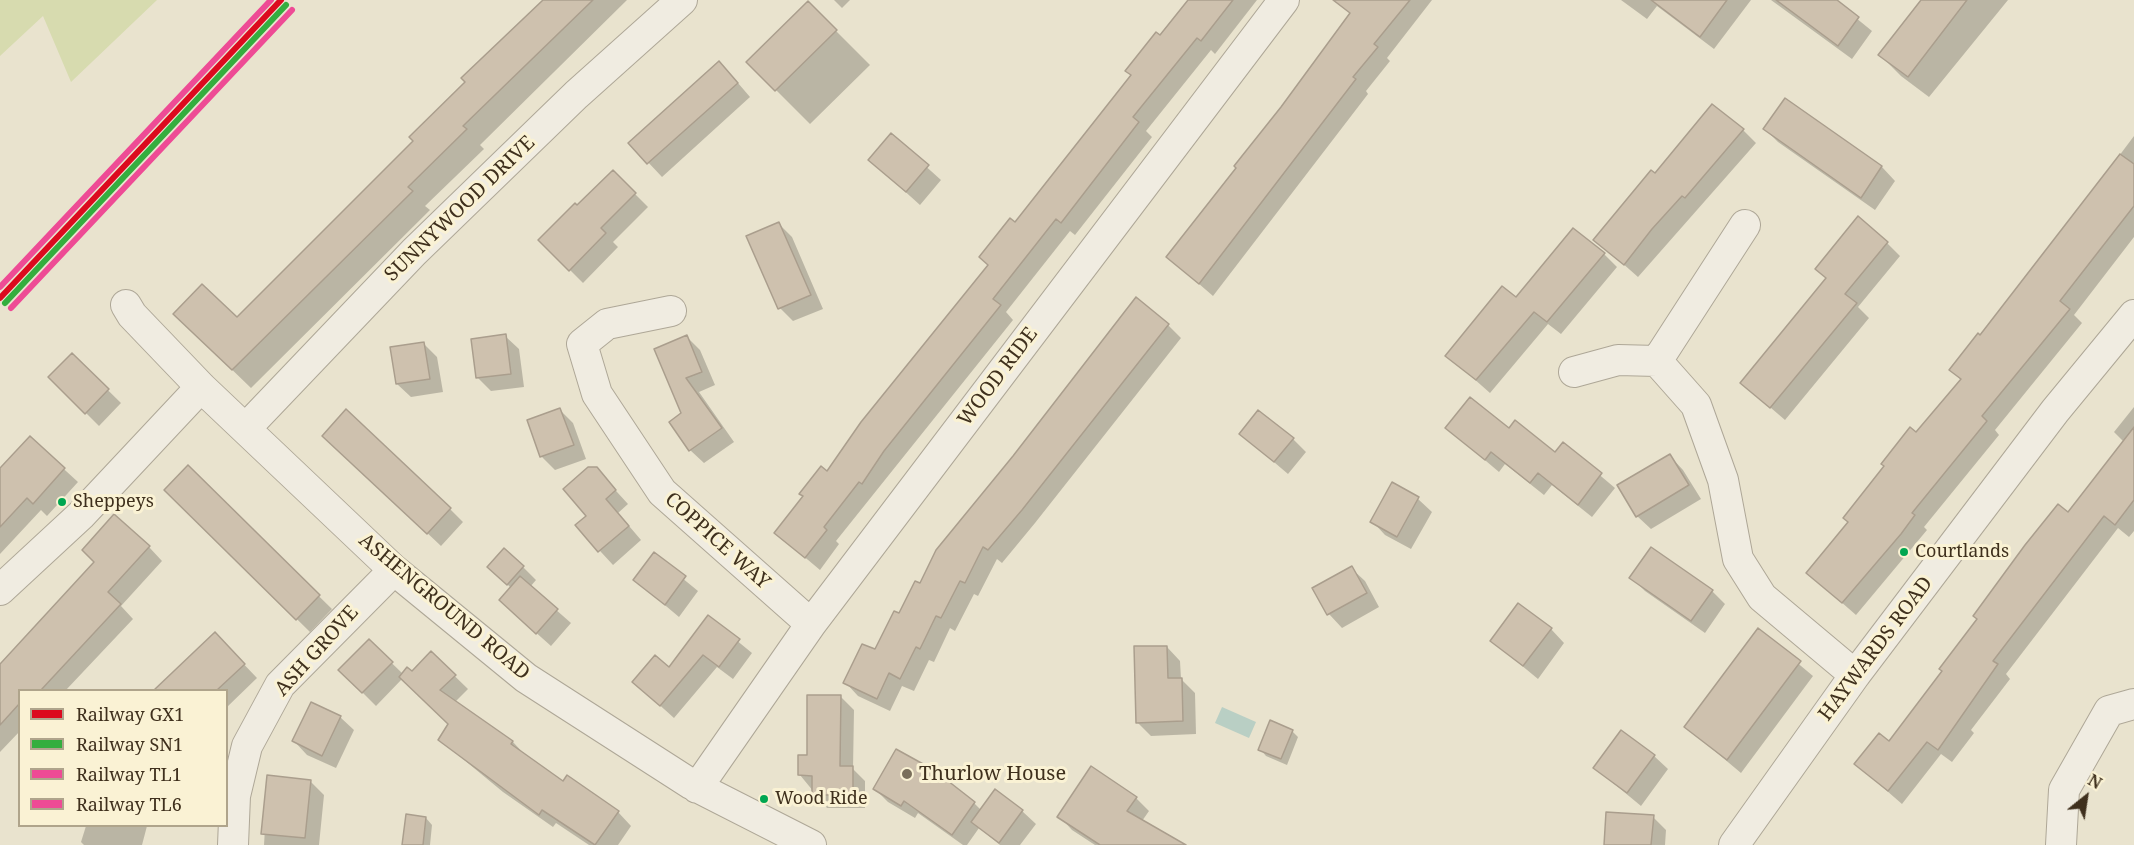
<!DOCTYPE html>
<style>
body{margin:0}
#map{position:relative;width:2134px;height:845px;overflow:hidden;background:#e9e3ce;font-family:"Noto Serif",serif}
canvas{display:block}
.legend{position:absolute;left:18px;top:689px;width:210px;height:138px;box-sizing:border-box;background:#faf2d4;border:2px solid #afa48b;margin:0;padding:8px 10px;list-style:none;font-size:18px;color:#3f301d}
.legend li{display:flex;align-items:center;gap:12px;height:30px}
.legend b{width:30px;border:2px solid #afa48b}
.north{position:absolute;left:2056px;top:767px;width:60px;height:60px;-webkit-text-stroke:4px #faf2d4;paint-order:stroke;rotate:30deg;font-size:16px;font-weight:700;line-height:24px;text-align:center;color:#3f301d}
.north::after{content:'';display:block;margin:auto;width:21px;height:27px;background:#3f301d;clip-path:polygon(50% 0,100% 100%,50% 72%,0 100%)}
</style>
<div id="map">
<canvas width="2134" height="845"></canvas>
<ul class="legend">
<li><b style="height:8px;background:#dc0a1e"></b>Railway GX1</li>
<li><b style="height:8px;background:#34ae3e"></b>Railway SN1</li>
<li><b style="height:8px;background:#ee4b95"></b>Railway TL1</li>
<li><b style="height:8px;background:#ee4b95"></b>Railway TL6</li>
</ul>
<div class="north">N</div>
</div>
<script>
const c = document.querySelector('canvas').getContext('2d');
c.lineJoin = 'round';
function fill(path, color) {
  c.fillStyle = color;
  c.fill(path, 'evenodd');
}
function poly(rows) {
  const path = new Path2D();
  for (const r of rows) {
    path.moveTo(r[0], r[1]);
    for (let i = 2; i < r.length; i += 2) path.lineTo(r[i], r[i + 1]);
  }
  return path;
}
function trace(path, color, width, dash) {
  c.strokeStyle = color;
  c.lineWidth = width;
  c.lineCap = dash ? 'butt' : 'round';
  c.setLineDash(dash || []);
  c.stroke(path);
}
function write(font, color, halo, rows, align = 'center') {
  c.font = font + ' "Noto Serif",serif';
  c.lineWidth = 6;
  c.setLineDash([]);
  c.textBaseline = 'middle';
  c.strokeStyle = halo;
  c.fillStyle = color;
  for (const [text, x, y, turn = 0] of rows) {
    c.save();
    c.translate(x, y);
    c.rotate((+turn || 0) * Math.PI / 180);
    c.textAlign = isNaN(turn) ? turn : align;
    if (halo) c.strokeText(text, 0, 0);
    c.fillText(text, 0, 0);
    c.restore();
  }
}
fill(poly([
 [0,0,157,0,71,82,43,16,0,56]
]), '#d7dbaf');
fill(poly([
 [1222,707,1256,722,1249,738,1215,723]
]), '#b9cfc4');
fill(poly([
 [543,0,627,0,480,145,484,149,425,206,430,210,251,388,193,332,237,319,416,141],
 [834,0,850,0,842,8],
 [1189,0,1257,0,1215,54,1211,50,1146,131,1152,137,1075,235,1070,231,1006,312,1013,320,836,541,839,544,820,570,776,533,828,473,989,265,1015,225],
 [1356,0,1432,0,1387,58,1390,61,1366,91,1368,94,1213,296,1168,257,1327,49,1325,47,1351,13],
 [1621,0,1751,0,1714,49,1657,6,1647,19],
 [1771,0,1834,0,1872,31,1852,59],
 [1924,0,2008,0,1929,97,1901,76,1880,55],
 [808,3,870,65,810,124,748,62],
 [732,76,750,97,662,177,630,143],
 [1785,100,1882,167,1895,181,1875,210,1778,142,1765,129],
 [1743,130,1756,143,1638,277,1596,240,1655,176],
 [891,135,941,180,920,205,870,160],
 [2134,136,2134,237,2074,315,2082,323,1995,430,1999,435,1924,527,1927,530,1856,615,1808,573,1961,380,1951,370,2041,260],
 [613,172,648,207,613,242,618,247,583,283,540,240],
 [779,224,792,237,823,309,793,321,780,308],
 [1887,243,1900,256,1858,307,1869,318,1785,420,1742,383,1827,279],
 [1604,254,1617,267,1561,334,1548,324,1490,393,1447,355,1516,299],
 [1168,325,1181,338,1035,523,1002,563,997,559,978,596,974,594,955,631,950,628,934,662,929,660,914,691,902,686,890,711,858,696,845,682,875,651,920,585],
 [505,336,519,349,524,387,491,391,478,378],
 [686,336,700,350,715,385,699,392,734,442,704,463,690,450,683,413],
 [423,343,437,357,443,392,411,397,397,384],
 [72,355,121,403,99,426,50,377],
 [2134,407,2134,531,2129,537,2118,528,2006,674,2010,679,1971,730,1974,733,1952,762,1941,754,1902,804,1856,764,1889,743,2069,514,2124,442,2114,432],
 [559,409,573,423,586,459,555,470,542,457,529,421],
 [1447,428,1509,430,1556,454,1563,444,1615,488,1592,517,1552,485,1544,495,1505,464,1499,472],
 [1241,434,1293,439,1306,452,1288,474],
 [30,438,78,482,47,516,41,510,0,554,0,470],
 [338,449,450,509,463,522,441,546],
 [1670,456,1683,470,1701,499,1651,529,1637,516],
 [188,468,332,609,310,632,166,490],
 [596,469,628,504,618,513,641,540,613,565,577,526,588,516],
 [1392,484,1418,499,1432,512,1411,549,1385,535,1372,521],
 [149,547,162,561,121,606,133,619,66,690,20,690,20,731,0,752,0,666,96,562],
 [654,555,698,591,679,617,635,580],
 [523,567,536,580,530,587,571,623,551,646,514,613,511,588,503,580],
 [1351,568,1365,581,1379,607,1342,628,1329,614,1314,589],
 [1631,577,1712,591,1725,604,1705,633,1645,591],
 [708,617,752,653,733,679,717,667,674,718,634,682,669,669],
 [1551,629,1564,643,1538,679,1492,641],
 [1758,630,1813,676,1741,773,1686,727],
 [215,634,257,678,226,708,226,690,156,690],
 [369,641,403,674,412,672,431,653,468,689,455,702,513,742,526,756,563,783,618,812,631,826,618,845,589,845,556,823,553,827,503,792,440,740,450,725,403,678,376,706,340,670],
 [1167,647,1180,661,1181,679,1195,693,1196,734,1151,736,1137,722],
 [840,696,854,710,853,769,865,781,865,808,827,808,800,775],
 [340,717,354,730,336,768,307,755,294,741],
 [1292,731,1298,737,1287,765,1266,756,1260,749],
 [1654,756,1668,769,1641,806,1595,768],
 [268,777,310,781,324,795,319,845,264,845],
 [875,789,974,803,981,810,1022,811,1036,824,1020,845,1000,845,979,828,967,845,963,845,918,813,915,818,888,802],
 [1136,798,1149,811,1142,821,1180,845,1095,845,1072,830,1059,816],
 [1653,817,1666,830,1665,845,1605,845],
 [426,818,432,825,430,845,403,845],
 [86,826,147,826,142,845,84,845,81,842]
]), '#0003');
const building = poly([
 [543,0,593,0,463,126,467,129,408,187,413,191,232,370,173,314,202,284,237,317,413,141,409,137,465,82,461,78,543,0],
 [1188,0,1233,0,1201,41,1197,38,1133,117,1139,122,1061,223,1056,219,993,299,1001,305,884,451,862,484,859,482,824,527,827,530,805,558,774,533,803,496,799,494,821,466,827,471,861,422,988,265,979,257,1010,218,1015,222,1131,75,1125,71,1156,32,1160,35,1188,0],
 [1333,0,1410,0,1374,44,1378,47,1353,77,1356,79,1199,284,1166,257,1236,168,1234,166,1281,107,1350,13,1333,0],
 [1651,0,1727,0,1700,37,1651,0],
 [1776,0,1837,0,1859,17,1838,46,1776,0],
 [1921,0,1967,0,1908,77,1878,55,1921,0],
 [808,1,837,30,775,91,746,62,808,1],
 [719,61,738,83,647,164,628,143,719,61],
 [1785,98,1882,166,1861,198,1763,129,1785,98],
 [1712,104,1744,129,1685,198,1682,196,1652,229,1624,265,1593,240,1651,170,1655,173,1712,104],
 [891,133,929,165,906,192,868,160,891,133],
 [2120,154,2134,164,2134,206,2060,301,2070,309,1982,416,1987,421,1912,513,1915,515,1901,534,1842,603,1806,573,1848,522,1843,518,1884,466,1881,464,1910,427,1916,432,1961,379,1949,370,1978,333,1980,335,2120,154],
 [613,170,636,193,601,228,606,233,569,271,538,240,575,203,577,205,613,170],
 [1858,216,1888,242,1845,294,1857,303,1770,408,1740,383,1826,278,1815,269,1858,216],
 [779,222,811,295,778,309,746,236,779,222],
 [1573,228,1605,253,1547,322,1534,312,1476,380,1445,356,1502,286,1516,297,1573,228],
 [1136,297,1169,324,1022,510,988,550,983,547,965,583,960,581,941,618,936,616,920,649,916,647,900,679,889,673,877,699,843,683,862,644,875,649,894,611,899,613,915,581,920,583,936,550,1013,456,1136,297],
 [506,334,511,374,476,378,471,339,506,334],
 [687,335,702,372,686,378,722,428,689,451,669,422,681,413,654,349,687,335],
 [424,342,430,379,396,384,390,347,424,342],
 [72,353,109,389,85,414,48,377,72,353],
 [1470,397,1509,428,1515,420,1555,452,1563,442,1602,473,1578,505,1538,473,1530,483,1491,452,1485,460,1445,428,1470,397],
 [560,408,574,445,540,457,527,420,560,408],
 [346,409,451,508,427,534,322,436,346,409],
 [1258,410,1294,438,1274,462,1239,434,1258,410],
 [2134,427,2134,500,2115,525,2104,516,1993,661,1998,664,1938,750,1927,742,1888,791,1854,764,1879,733,1889,741,1942,671,1939,669,1977,619,1973,616,2025,545,2058,504,2068,512,2134,427],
 [30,436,65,468,33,504,27,498,0,527,0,468,30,436],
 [1670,454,1689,485,1636,517,1617,485,1670,454],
 [188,465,320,595,296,620,164,490,188,465],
 [588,467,597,467,616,490,606,499,629,526,598,552,575,525,586,516,563,489,588,467],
 [1392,482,1419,497,1397,537,1370,522,1392,482],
 [114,514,150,546,108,592,121,604,41,690,20,690,20,703,0,725,0,664,94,562,82,550,114,514],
 [1651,547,1713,590,1691,621,1629,578,1651,547],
 [504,548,524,566,507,585,487,567,504,548],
 [654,552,686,576,665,605,633,580,654,552],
 [1352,566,1367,593,1327,615,1312,588,1352,566],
 [520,576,558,609,536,634,499,600,520,576],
 [1518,603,1552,628,1523,666,1490,641,1518,603],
 [708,615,740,639,719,667,703,655,660,706,632,682,655,655,669,667,708,615],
 [1758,628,1801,661,1727,760,1684,727,1758,628],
 [215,632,245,664,217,690,154,690,215,632],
 [369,639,393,662,362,693,338,670,369,639],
 [1134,646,1167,646,1168,678,1182,678,1183,721,1136,723,1134,646],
 [431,651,456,675,440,690,513,741,511,744,563,781,567,775,619,811,595,845,542,810,539,815,438,740,448,724,399,677,407,667,412,671,431,651],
 [807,695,841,695,840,766,853,766,853,795,812,795,812,776,798,775,798,755,807,755,807,695],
 [311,702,341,716,322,756,292,741,311,702],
 [1270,720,1293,730,1281,759,1258,750,1270,720],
 [1621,730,1655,755,1627,793,1593,768,1621,730],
 [896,749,934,770,975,802,952,835,904,801,901,806,873,789,896,749],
 [1091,766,1137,797,1127,811,1186,845,1100,845,1057,817,1091,766],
 [267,775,311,780,305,838,261,834,267,775],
 [995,789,1023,810,999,843,971,822,995,789],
 [1606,812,1654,815,1651,845,1604,845,1606,812],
 [406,814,426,817,423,845,402,845,406,814]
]);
fill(building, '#cec1ae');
trace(building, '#aa9e8d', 1.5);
const minor = poly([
 [126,305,132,315,201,387,394,570,526,678,691,784,811,845],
 [671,311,607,324,582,344,597,394,662,492,811,624],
 [1657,361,1696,405,1723,480,1738,559,1762,597,1855,675],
 [1574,372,1618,360,1657,361,1745,225],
 [247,427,414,252,576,95,682,0],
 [0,590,81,515,201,387],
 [697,788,811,624,1284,0],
 [233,845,235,796,247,746,280,685,394,570],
 [1734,845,1855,675,2055,411,2134,315],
 [2061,845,2064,790,2109,711,2134,704]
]);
trace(minor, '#aea797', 32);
trace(minor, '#f0ece1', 30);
trace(poly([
 [0,298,281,0]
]), '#dc0a1e', 6);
trace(poly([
 [5,303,286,5]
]), '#34ae3e', 6);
trace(poly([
 [0,287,271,0]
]), '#ee4b95', 6);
trace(poly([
 [11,308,292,10]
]), '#ee4b95', 6);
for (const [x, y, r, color] of [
 [62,502,5,"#00a651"],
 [1904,552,5,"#00a651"],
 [907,774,6,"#7a6f5b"],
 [764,799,5,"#00a651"]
]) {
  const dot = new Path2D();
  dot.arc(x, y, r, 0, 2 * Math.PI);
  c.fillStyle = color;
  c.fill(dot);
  trace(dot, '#faf2d4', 2);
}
write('18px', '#3f301d', '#faf2d4', [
 ["Sheppeys",73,502],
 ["Courtlands",1915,552],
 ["Wood Ride",775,799]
], 'left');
write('20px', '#3f301d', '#faf2d4', [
 ["SUNNYWOOD DRIVE",460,209,-44],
 ["WOOD RIDE",998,377,-53],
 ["COPPICE WAY",717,541,42],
 ["ASHENGROUND ROAD",444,607,40],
 ["HAYWARDS ROAD",1876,649,-53],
 ["ASH GROVE",317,651,-48]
]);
write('20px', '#3f301d', '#faf2d4', [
 ["Thurlow House",919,774]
], 'left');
</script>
